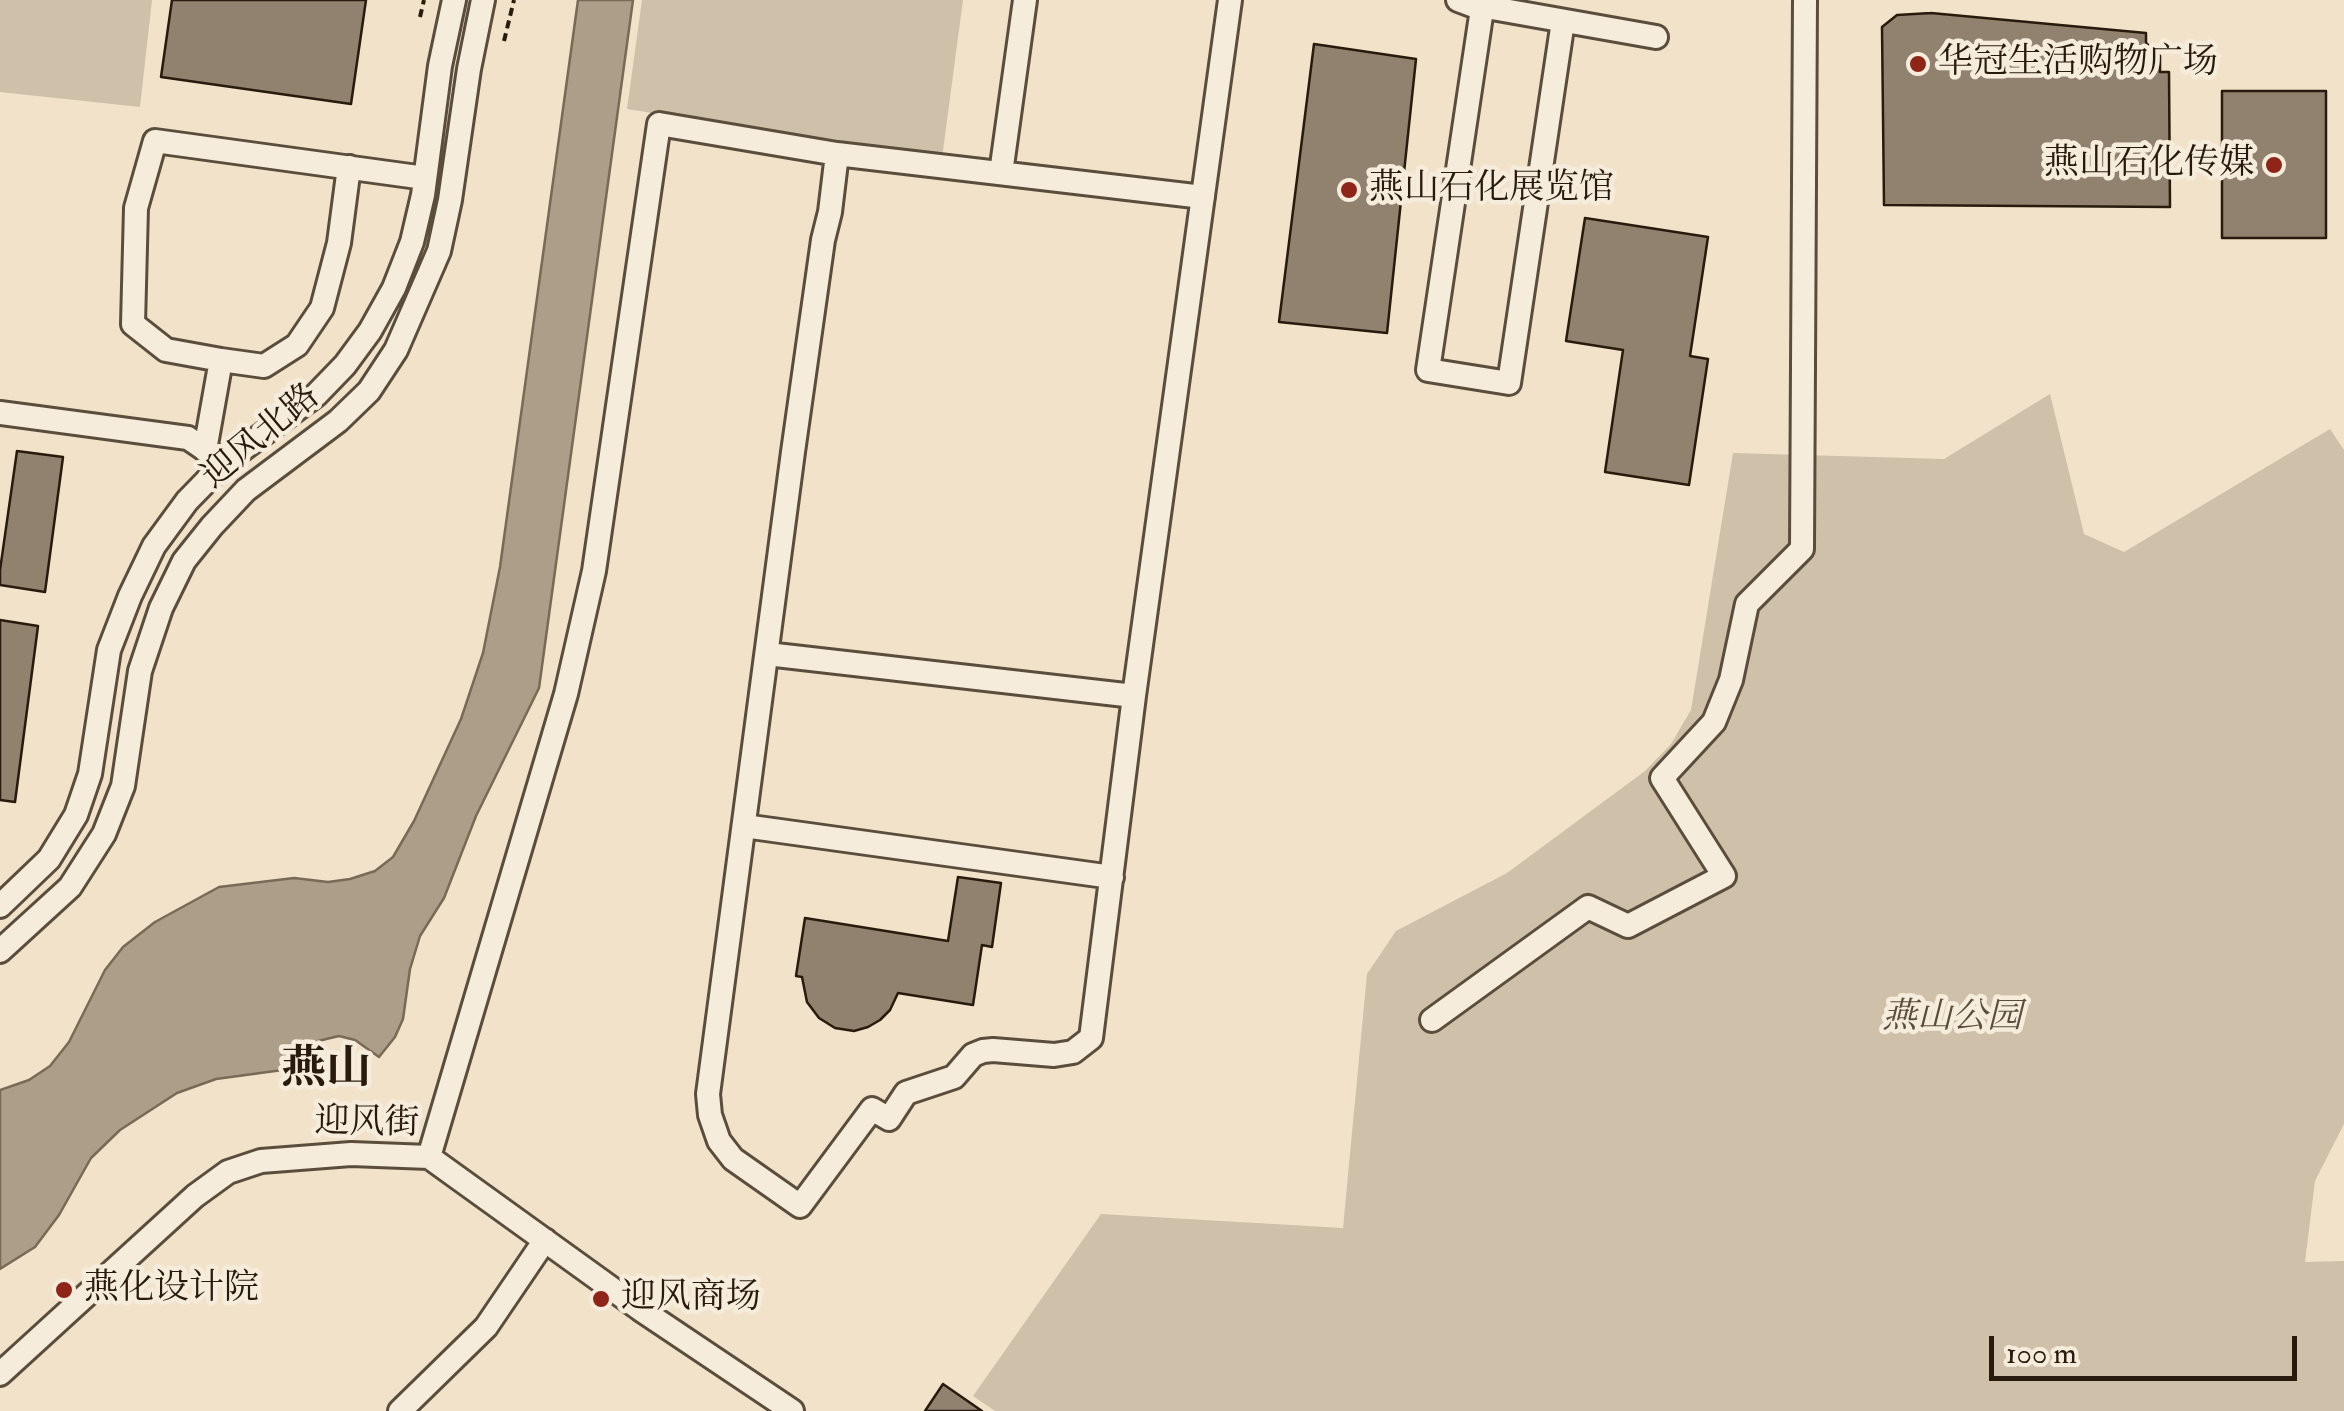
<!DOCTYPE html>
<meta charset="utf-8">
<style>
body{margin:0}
#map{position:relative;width:2344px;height:1411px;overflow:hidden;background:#f1e2c9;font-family:"IM FELL Double Pica",serif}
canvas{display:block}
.scale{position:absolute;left:1989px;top:1336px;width:308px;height:45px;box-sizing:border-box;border:5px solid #281b0d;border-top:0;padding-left:12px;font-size:30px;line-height:35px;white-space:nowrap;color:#281b0d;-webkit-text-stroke:8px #f6ecdc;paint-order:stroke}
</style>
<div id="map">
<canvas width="2344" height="1411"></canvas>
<div class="scale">100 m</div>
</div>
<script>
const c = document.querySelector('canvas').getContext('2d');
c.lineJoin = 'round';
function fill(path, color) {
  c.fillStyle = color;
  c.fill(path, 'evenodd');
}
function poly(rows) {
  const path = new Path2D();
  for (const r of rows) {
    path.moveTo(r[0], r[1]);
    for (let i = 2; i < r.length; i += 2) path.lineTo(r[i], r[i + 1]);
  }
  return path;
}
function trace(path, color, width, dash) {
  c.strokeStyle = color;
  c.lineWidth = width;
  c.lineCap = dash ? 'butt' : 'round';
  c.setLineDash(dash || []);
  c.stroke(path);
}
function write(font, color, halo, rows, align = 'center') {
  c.font = font + ' "IM FELL Double Pica","Noto Serif SC",serif';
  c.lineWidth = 9;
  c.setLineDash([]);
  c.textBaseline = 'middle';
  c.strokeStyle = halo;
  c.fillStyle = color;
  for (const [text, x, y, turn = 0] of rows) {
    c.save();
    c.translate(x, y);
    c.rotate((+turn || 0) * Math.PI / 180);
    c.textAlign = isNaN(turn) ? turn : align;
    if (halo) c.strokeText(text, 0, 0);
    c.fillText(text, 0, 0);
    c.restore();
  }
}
fill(poly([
 [0,0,152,0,140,107,0,92],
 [642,0,963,0,942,158,627,109],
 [2050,394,2084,534,2124,552,2330,429,2344,450,2344,1124,2315,1181,2305,1262,2344,1261,2344,1411,995,1411,973,1396,1101,1214,1343,1228,1367,974,1396,931,1507,873,1645,771,1671,744,1691,710,1733,453,1944,459]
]), '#cfc0a9');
const water = poly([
 [578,0,633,0,539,688,476,816,444,898,420,936,410,969,403,1019,395,1037,379,1057,355,1040,339,1036,318,1041,304,1051,290,1069,216,1079,177,1093,120,1130,91,1158,59,1215,35,1247,0,1269,0,1090,29,1080,50,1066,69,1042,105,970,123,947,155,922,219,887,294,878,328,882,350,879,375,871,393,857,414,821,461,719,483,653,500,567,578,0]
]);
fill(water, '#ad9e89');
trace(water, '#786a57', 2.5);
const building = poly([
 [172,0,366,0,351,104,161,77,172,0],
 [1931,13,2146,33,2146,43,2160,56,2160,72,2169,72,2170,207,1884,205,1882,27,1897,15,1931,13],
 [1314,44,1416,59,1387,333,1279,322,1314,44],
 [2222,91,2326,91,2326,238,2222,238,2222,91],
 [1585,218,1708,237,1690,356,1708,359,1689,485,1605,472,1623,350,1566,341,1585,218],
 [17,451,63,457,45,592,0,585,0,570,17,451],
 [0,620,38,626,15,802,0,800,0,620],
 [958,877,1001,883,992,947,982,945,973,1005,898,993,890,1010,880,1020,868,1027,854,1031,835,1028,819,1018,807,1002,802,977,796,976,805,918,948,941,958,877],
 [943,1384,982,1411,925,1411,943,1384]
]);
fill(building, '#91826f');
trace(building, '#281b0d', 2.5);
const minor = poly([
 [1458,0,1482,9,1492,8,1656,37],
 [1482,9,1428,370,1509,383,1563,21],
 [837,154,830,212,823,240,793,452,708,1094,710,1115,719,1141,733,1159,800,1206,872,1109,889,1119,906,1093,954,1077,973,1055,983,1051,993,1050,1054,1055,1073,1052,1091,1038,1134,696,1230,0],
 [1001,173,1025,0],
 [221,360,264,366,297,345,322,308,339,243,349,167],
 [0,413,188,438,213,455],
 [205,450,221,360,166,350,133,324,136,208,155,141,425,178],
 [767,654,1134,696],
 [744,826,1112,877],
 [0,906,49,859,76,815,90,774,109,650,130,596,154,546,187,501,224,463,316,395,345,365,370,331,394,288,412,242,423,195,440,66,454,0],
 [0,951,70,887,104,834,123,786,140,671,161,608,184,561,212,526,246,490,338,421,369,391,396,350,439,251,450,200,469,69,483,0],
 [1432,1020,1588,907,1628,926,1724,876,1662,778,1714,722,1731,680,1747,604,1802,549,1805,0],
 [429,1157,566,694,594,571,659,124,837,154,1203,197],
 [0,1374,195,1196,228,1172,261,1161,351,1154,429,1157,640,1309,792,1411],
 [400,1411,486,1327,545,1240]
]);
trace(minor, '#5a4d3c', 28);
trace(poly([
 [420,17,424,0],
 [504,41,514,0]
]), '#281b0d', 4, [8, 5]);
trace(minor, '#f6ecdc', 22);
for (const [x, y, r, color] of [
 [1918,64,10,"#8f2418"],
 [2274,165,10,"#8f2418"],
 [1349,190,10,"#8f2418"],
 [64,1290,10,"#8f2418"],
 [601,1299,10,"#8f2418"]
]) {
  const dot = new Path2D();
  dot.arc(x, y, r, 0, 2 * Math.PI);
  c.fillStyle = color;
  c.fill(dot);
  trace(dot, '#f6ecdc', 4);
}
write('35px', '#281b0d', '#f6ecdc', [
 ["华冠生活购物广场",1938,64],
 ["燕山石化传媒",2254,165,"right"],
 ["燕山石化展览馆",1369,190],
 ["燕化设计院",84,1290],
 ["迎风商场",621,1299]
], 'left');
write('35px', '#281b0d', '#f6ecdc', [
 ["迎风北路",262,438,-40],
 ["迎风街",367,1125,1]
]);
write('italic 35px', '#5a4d3c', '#f6ecdc', [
 ["燕山公园",1952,1019]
]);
write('bold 45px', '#281b0d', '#f6ecdc', [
 ["燕山",326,1072]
]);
</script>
